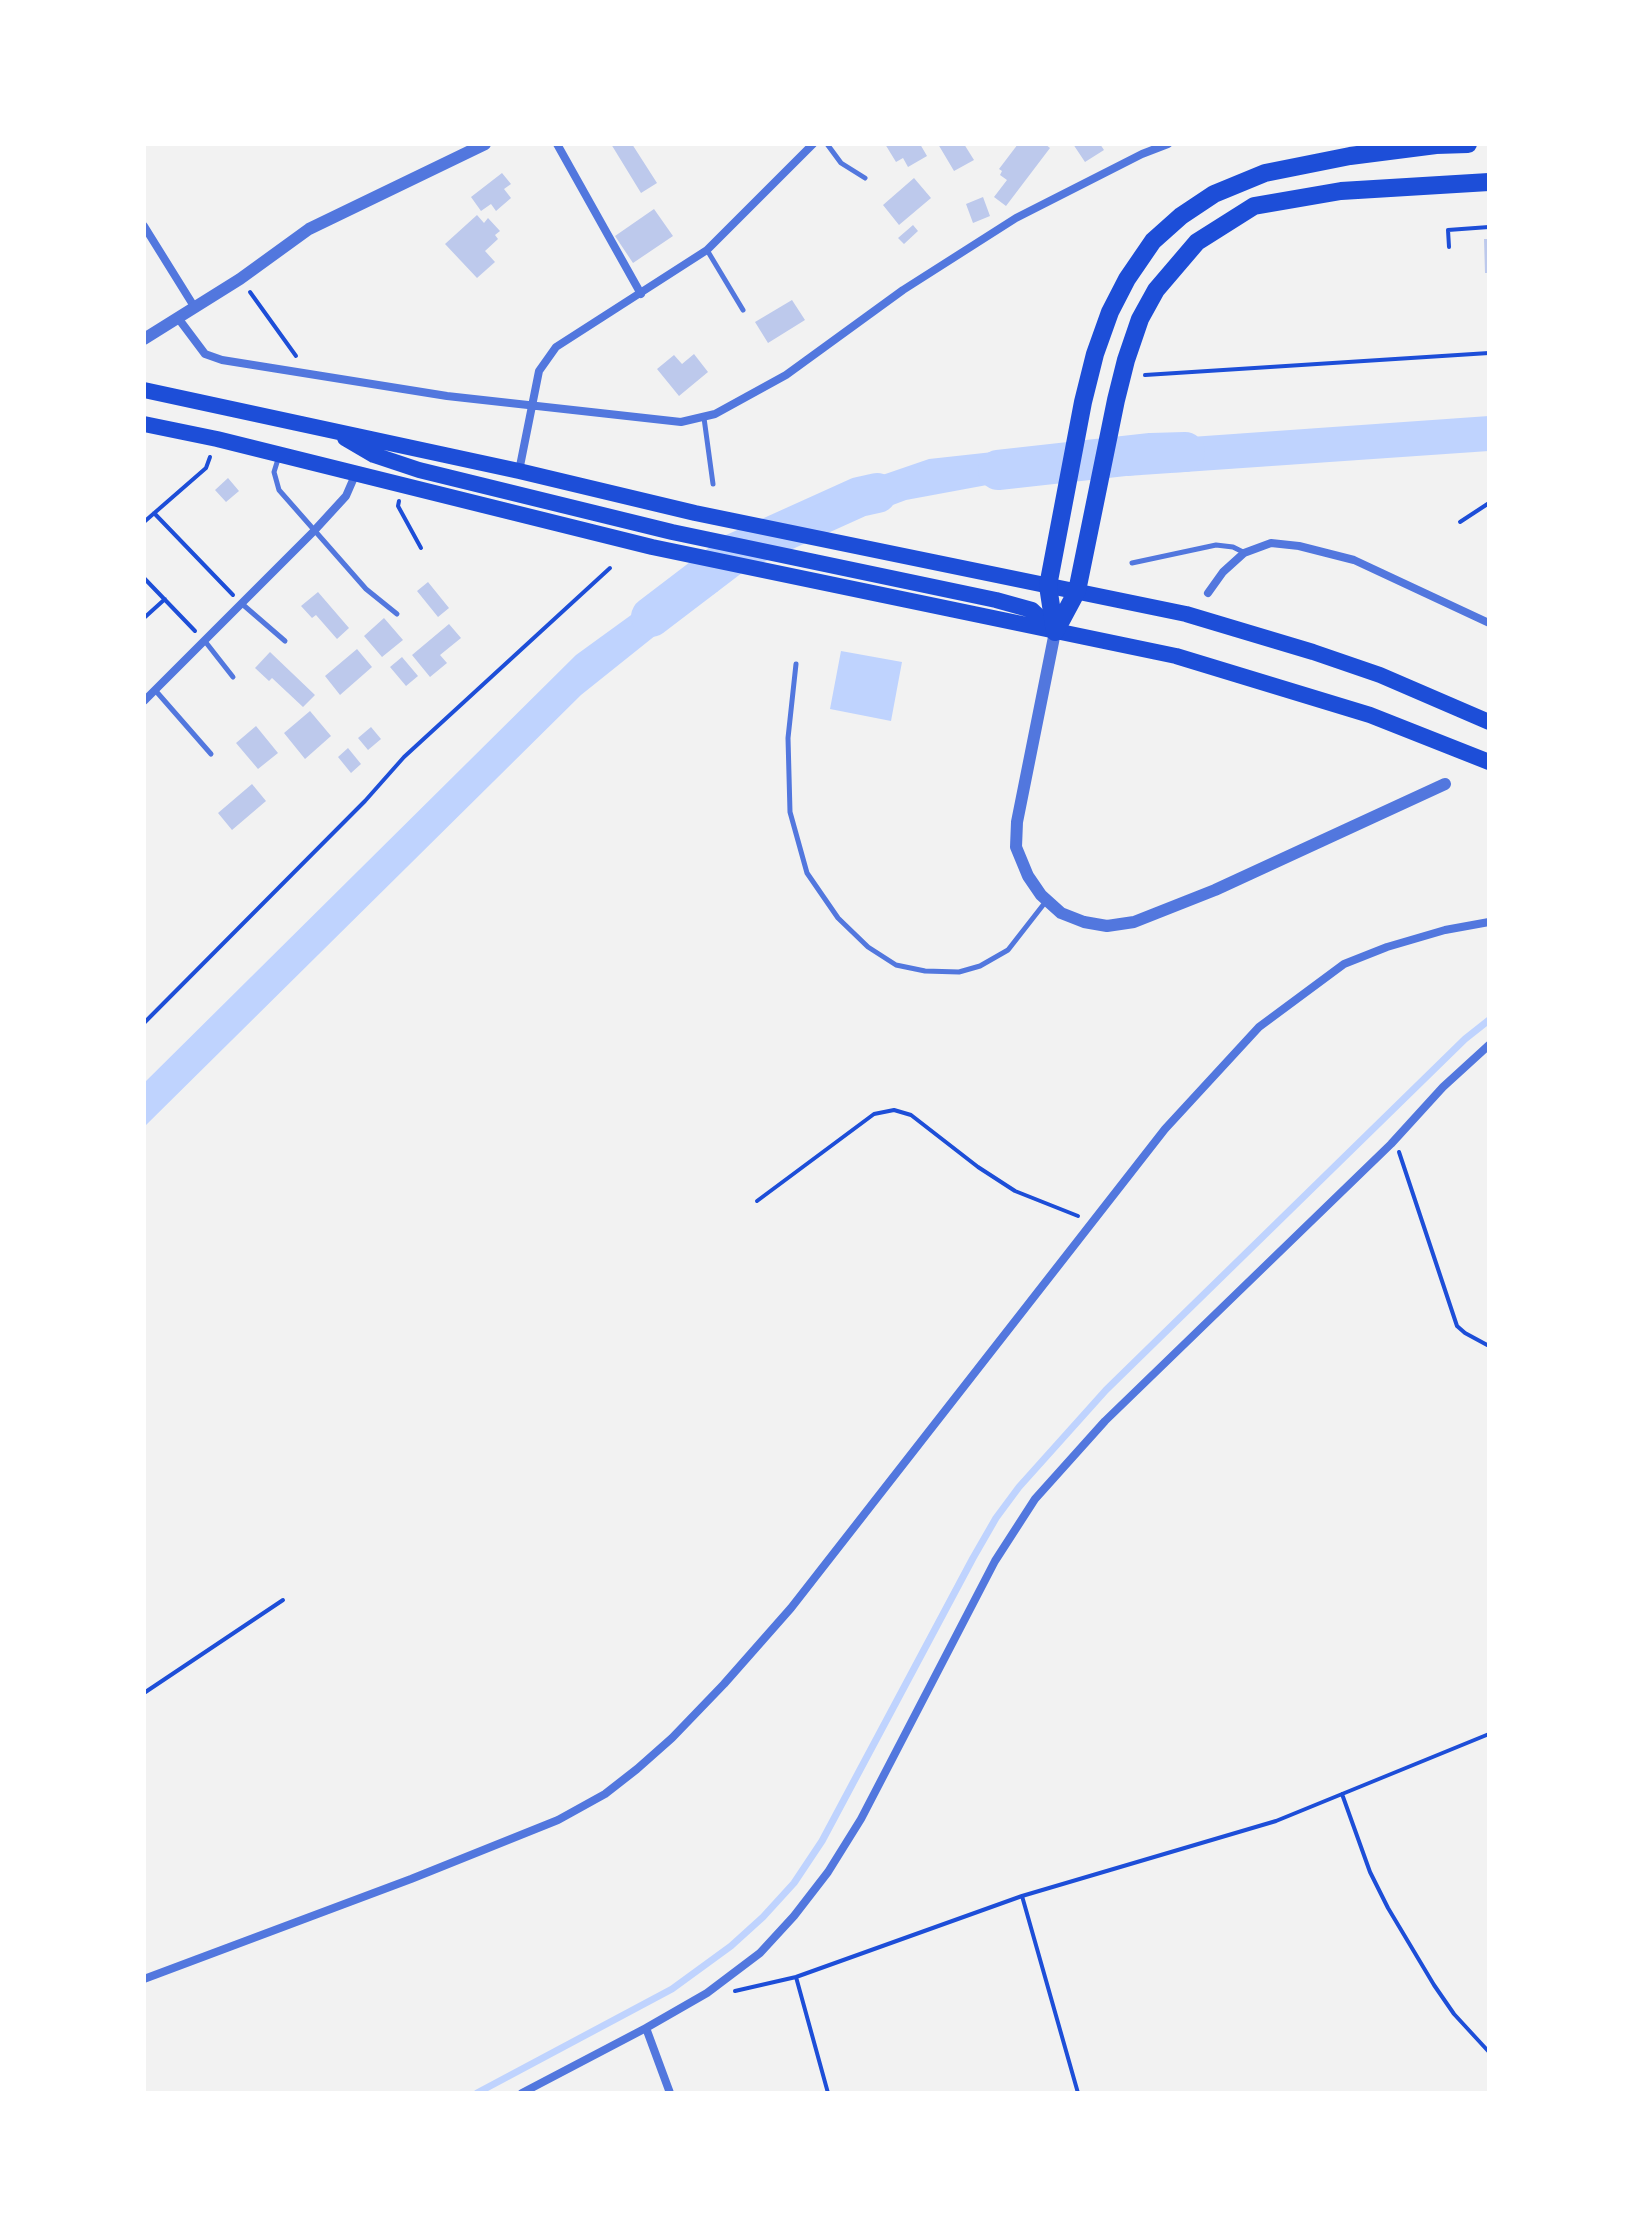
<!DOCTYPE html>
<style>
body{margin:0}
#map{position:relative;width:1633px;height:2237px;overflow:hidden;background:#f2f2f2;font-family:Quicksand,sans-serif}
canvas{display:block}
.frame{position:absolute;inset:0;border:146px solid #fff;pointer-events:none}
</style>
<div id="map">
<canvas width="1633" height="2237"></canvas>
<div class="frame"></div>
</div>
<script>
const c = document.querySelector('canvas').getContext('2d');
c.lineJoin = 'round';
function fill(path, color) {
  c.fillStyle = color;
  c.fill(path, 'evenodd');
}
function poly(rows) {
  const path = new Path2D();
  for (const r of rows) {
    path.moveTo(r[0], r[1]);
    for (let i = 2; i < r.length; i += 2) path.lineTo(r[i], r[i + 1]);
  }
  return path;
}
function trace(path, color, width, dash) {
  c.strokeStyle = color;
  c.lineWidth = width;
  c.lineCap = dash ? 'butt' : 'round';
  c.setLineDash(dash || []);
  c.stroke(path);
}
fill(poly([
 [1489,416,1489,451,1127,476,1134,441],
 [1057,445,1050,479,987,485,906,500,858,518,798,504,929,459],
 [678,581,718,591,661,631,581,695,144,1127,144,1083,576,655],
 [841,651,902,662,891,721,830,709]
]), '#bfd3fe');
trace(poly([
 [477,2093,672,1989,731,1946,763,1917,794,1883,822,1841,973,1558,996,1518,1019,1487,1106,1390,1465,1039,1489,1020]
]), '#bfd3fe', 7);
trace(poly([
 [998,470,1151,453,1185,452],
 [651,617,735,553,859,497,877,493]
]), '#bfd3fe', 40);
fill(poly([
 [611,144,632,144,657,183,641,193],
 [885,144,920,144,927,156,908,167,903,158,896,162],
 [938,144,964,144,974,160,954,171],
 [1018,144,1045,144,1050,148,1006,206,994,197,1007,180,1000,175,1002,171,999,169],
 [1073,144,1100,144,1104,150,1085,162],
 [502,173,511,184,504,189,511,198,496,211,491,204,481,211,471,197],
 [914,178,931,198,899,225,883,205],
 [983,197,990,216,973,223,966,204],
 [654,209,673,236,633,263,615,236],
 [477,215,484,223,488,218,500,231,495,235,498,239,485,251,495,262,477,278,445,244],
 [913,225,918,231,904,244,898,238],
 [1484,239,1489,239,1489,273,1485,273],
 [792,300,805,320,768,343,755,322],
 [694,354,708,372,679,396,657,369,674,355,682,364],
 [228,478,239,491,226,502,215,490],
 [428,582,449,608,438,617,417,591],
 [318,592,349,628,337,639,316,615,312,618,301,606],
 [384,618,403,640,382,657,364,636],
 [449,624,461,638,440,655,447,663,430,677,412,655],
 [357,649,372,667,340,695,325,676],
 [270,652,315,695,303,707,272,678,269,681,255,668],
 [402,657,418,676,406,686,390,667],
 [310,711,331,736,305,759,284,733],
 [256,726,278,753,258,769,236,743],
 [371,727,381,739,368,750,358,738],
 [348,748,361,764,351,773,338,757],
 [252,784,266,801,232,830,218,813]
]), '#bdc9ec');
trace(poly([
 [1449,247,1448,230,1489,227],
 [250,292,296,356],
 [1145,375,1489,353],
 [399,501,398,506,421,548],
 [154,513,233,595],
 [144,522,206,468,210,457],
 [1460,522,1489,503],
 [144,578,195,631],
 [144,618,165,599],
 [144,1023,365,801,404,757,610,568],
 [1399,1152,1457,1326,1465,1333,1489,1346],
 [757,1201,874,1114,894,1110,911,1115,978,1167,1015,1191,1078,1216],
 [144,1693,283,1600],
 [1342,1794,1370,1872,1388,1908,1434,1985,1454,2014,1489,2052],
 [1022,1896,1078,2093],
 [796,1977,828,2093],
 [735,1991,796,1977,1022,1896,1276,1821,1489,1734]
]), '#1d4ed8', 4);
trace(poly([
 [827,144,841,163,865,178],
 [707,250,743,310],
 [704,418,713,484],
 [279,456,274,472,279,490,366,589,397,614],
 [1132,563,1216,545,1233,547,1243,552],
 [241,603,285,641],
 [204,640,233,677],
 [796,664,788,738,790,812,807,873,838,918,868,947,896,965,925,971,959,972,980,966,1008,950,1047,900],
 [155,690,211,754]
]), '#5277de', 5);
trace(poly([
 [557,144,641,294],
 [144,226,195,308],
 [178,318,205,354,222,360,447,396,681,422,715,414,786,375,903,290,1016,218,1142,154,1168,144],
 [519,471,539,371,556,347,707,250,813,144],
 [1208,593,1223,572,1244,553,1271,543,1299,546,1354,560,1489,623],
 [144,701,313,532,346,496,356,473],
 [144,1979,411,1879,558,1820,605,1794,637,1769,672,1738,724,1684,791,1608,1165,1129,1259,1027,1344,964,1387,947,1445,930,1489,922],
 [646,2028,670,2093],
 [522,2093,646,2028,707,1993,760,1953,794,1916,828,1872,861,1819,995,1561,1035,1499,1105,1421,1391,1144,1443,1087,1489,1045]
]), '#5277de', 8);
trace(poly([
 [144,339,240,279,309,229,485,144],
 [1055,632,1017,822,1016,847,1028,876,1041,895,1061,913,1084,922,1107,926,1134,922,1215,890,1445,784]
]), '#5277de', 12);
trace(poly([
 [144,390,519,471,695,513,1186,614,1313,652,1380,675,1489,722],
 [144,424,217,439,652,547,1176,656,1370,715,1489,762],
 [345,438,374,455,419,470,672,532,996,600,1032,610,1054,631]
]), '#1d4ed8', 16);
trace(poly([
 [1055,632,1048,586,1083,402,1095,354,1110,312,1127,279,1153,241,1181,216,1214,194,1265,173,1350,156,1436,145,1468,144],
 [1055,632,1077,591,1116,400,1126,360,1140,319,1156,290,1197,242,1254,206,1341,191,1489,182]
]), '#1d4ed8', 18);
</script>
